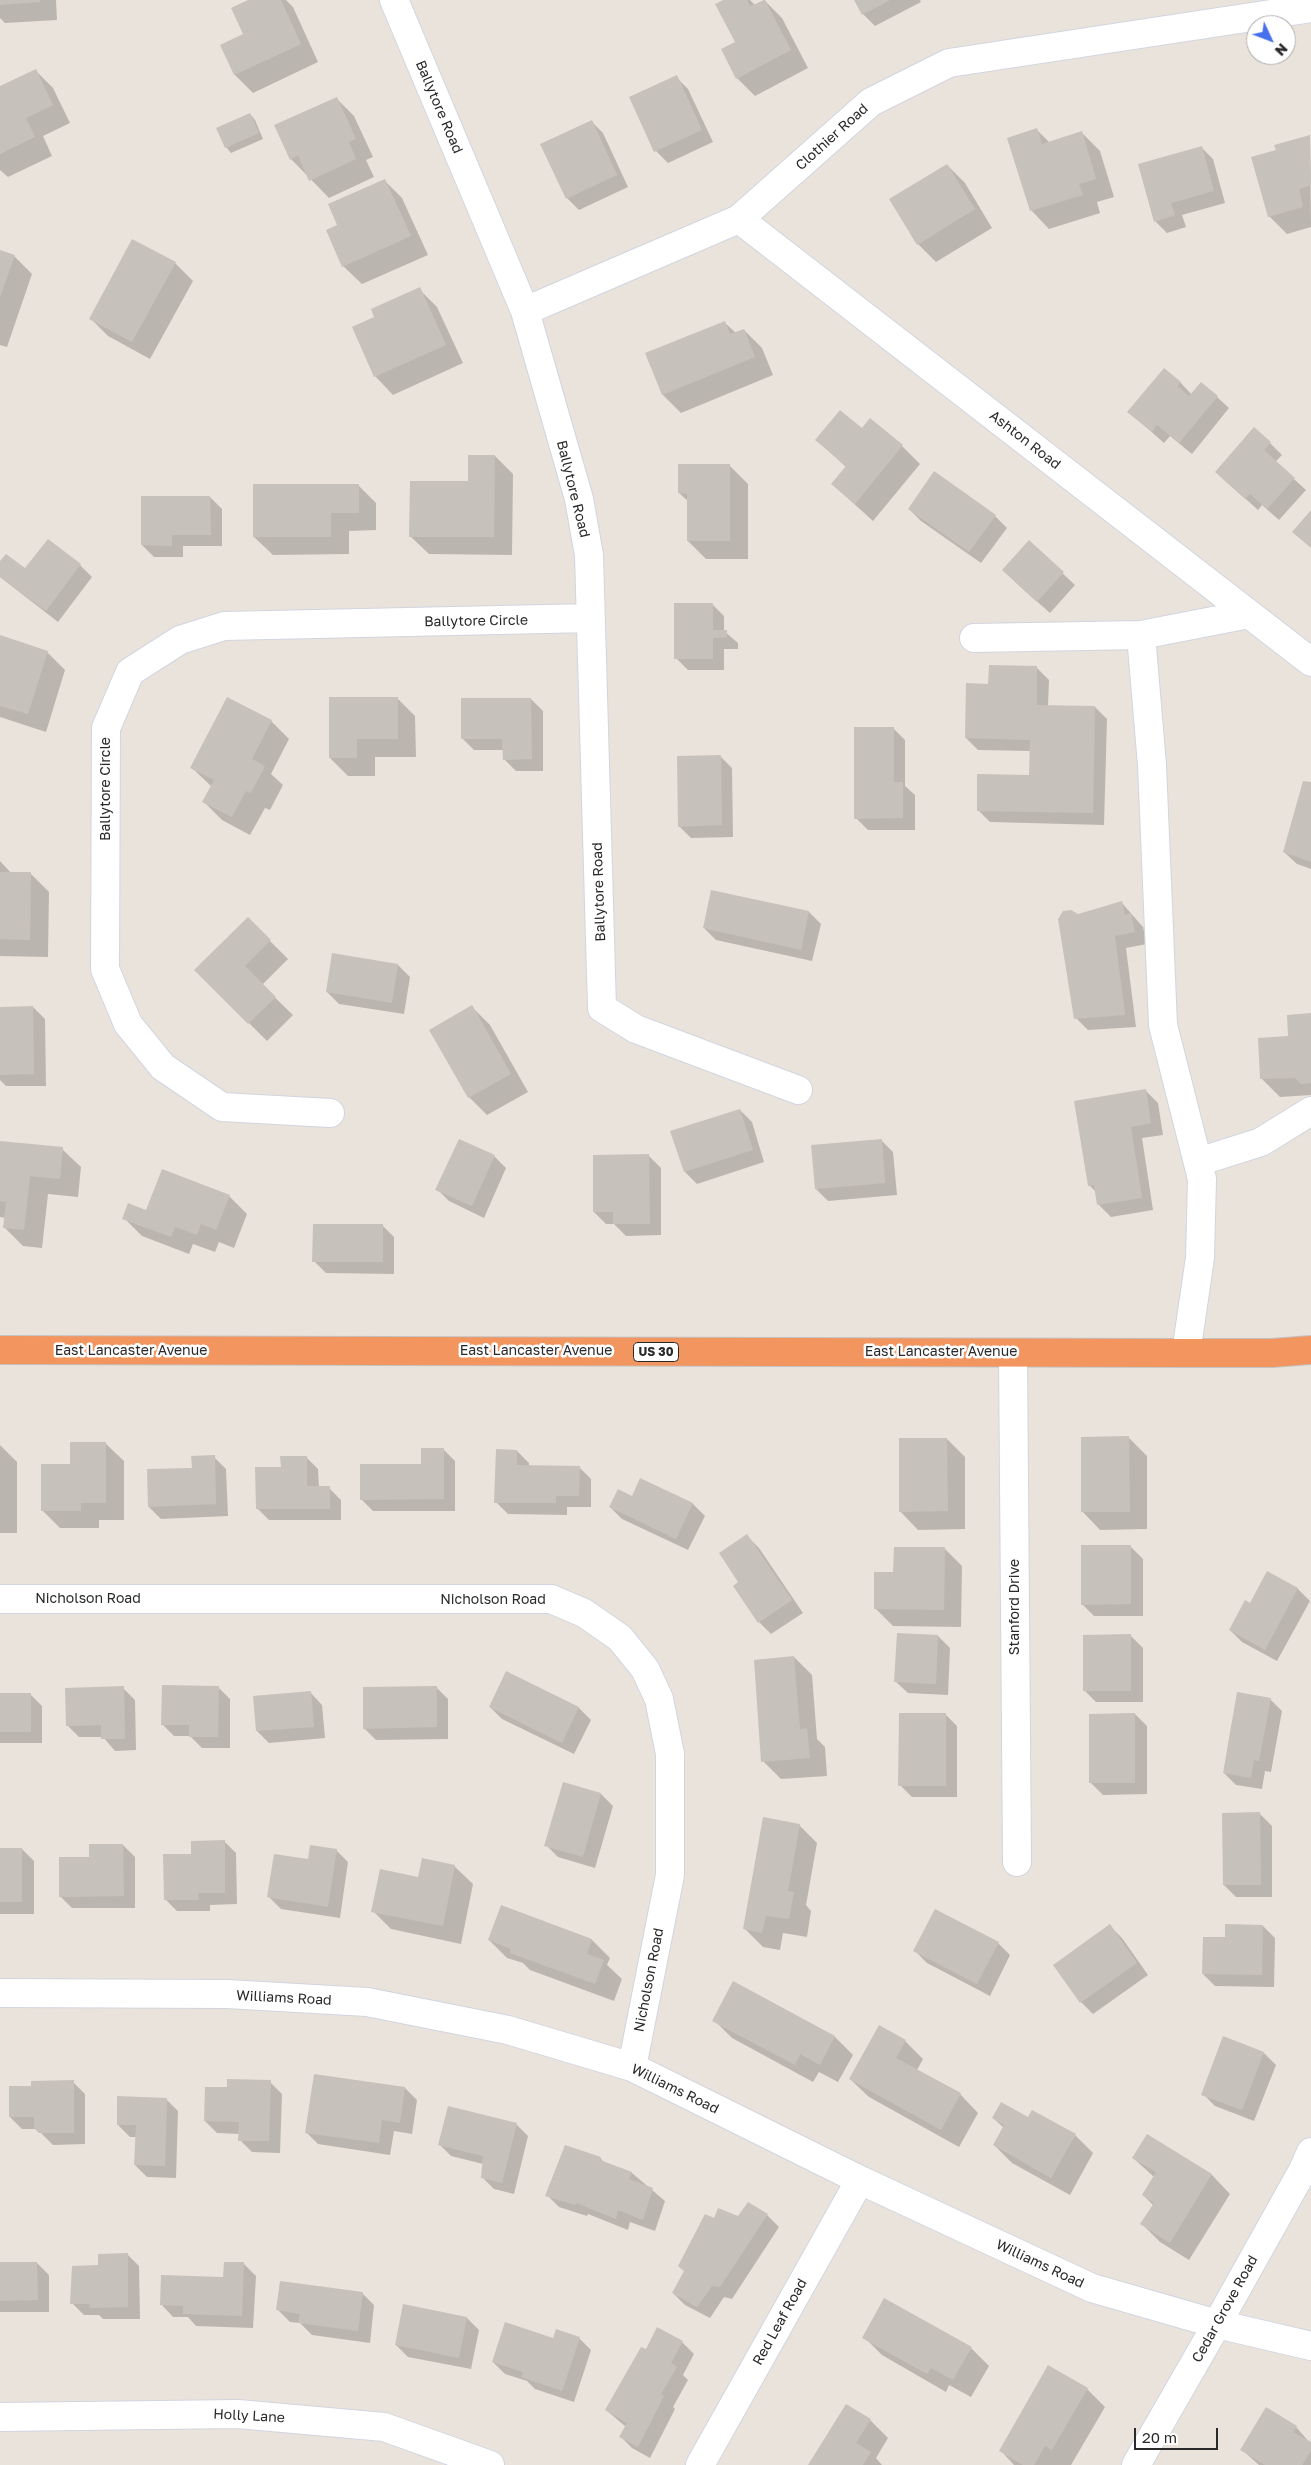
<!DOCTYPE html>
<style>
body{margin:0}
#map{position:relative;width:1311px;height:2465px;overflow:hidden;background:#eae3db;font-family:"Golos Text",sans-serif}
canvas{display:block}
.north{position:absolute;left:1246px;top:15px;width:50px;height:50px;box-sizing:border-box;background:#fff;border:1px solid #a9a9a9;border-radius:50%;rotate:133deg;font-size:14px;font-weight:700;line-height:20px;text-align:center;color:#292929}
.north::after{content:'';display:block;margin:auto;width:18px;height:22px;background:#4670ec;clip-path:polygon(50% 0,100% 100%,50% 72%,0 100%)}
.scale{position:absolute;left:1134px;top:2428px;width:84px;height:22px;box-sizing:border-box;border:2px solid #292929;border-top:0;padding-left:6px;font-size:15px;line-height:18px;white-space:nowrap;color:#292929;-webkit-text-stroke:4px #fff;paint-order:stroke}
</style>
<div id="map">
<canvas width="1311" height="2465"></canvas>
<div class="north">N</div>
<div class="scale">20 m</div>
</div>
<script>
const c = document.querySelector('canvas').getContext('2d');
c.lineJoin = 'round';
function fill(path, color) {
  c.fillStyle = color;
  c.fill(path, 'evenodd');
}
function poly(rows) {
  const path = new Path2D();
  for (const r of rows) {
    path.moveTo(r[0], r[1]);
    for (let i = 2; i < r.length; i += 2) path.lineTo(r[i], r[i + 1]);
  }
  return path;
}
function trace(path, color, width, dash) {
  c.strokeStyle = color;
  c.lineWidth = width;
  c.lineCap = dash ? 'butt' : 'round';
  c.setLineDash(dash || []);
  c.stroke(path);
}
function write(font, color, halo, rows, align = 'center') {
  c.font = font + ' "Golos Text",sans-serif';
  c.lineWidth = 5;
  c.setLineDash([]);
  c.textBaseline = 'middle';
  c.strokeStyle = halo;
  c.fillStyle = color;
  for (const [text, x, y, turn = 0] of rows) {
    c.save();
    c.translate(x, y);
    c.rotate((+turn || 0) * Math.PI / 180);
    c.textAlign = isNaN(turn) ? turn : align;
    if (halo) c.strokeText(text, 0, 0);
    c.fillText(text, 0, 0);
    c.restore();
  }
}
fill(poly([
 [0,0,56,0,57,20,5,23,0,18],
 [251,0,286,0,293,7,318,62,253,93,235,75,222,46,245,35],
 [725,0,750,0,755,5,764,0,782,18,808,68,755,96,737,78,737,42],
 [856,0,920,0,921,2,875,26,863,14],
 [35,70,53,88,70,123,43,136,52,156,8,177,0,170,0,87],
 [676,77,688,89,713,142,668,163,656,151],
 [336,98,354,116,373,157,366,160,374,177,329,198,291,159],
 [250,114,255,120,263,139,231,153,226,147],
 [591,121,603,133,628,187,579,210,567,198],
 [1037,130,1050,143,1082,133,1100,151,1114,197,1097,202,1100,213,1049,229,1031,210],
 [1310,136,1311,227,1287,234,1269,216,1277,151,1276,145],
 [1201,147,1213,159,1225,203,1182,215,1186,227,1167,233,1155,221],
 [947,165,965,183,992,228,936,262,918,244,891,200],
 [384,180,402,198,428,255,362,284,343,266],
 [0,251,14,256,32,274,7,347,0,345],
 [175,263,193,281,150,359,108,336,90,318],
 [419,289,437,307,463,363,393,395,375,376,353,327,376,317],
 [724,322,736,333,744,330,762,348,773,375,681,413,663,395,647,354],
 [1180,382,1192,395,1217,397,1229,408,1192,454,1170,436,1164,443,1129,412],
 [862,429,902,446,920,464,873,521,832,484,846,467,817,440],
 [1270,443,1282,455,1275,462,1306,490,1279,520,1262,505,1258,510,1216,472],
 [495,456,513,474,512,555,429,554,410,536],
 [730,466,748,484,748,559,706,559,688,541,689,502,679,493],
 [358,485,376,503,376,530,349,531,349,554,273,555,254,537],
 [210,497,222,509,222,546,183,546,183,557,154,557,142,545],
 [909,509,995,516,1007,528,981,563,921,521],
 [1029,542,1075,585,1050,613,1015,582],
 [0,563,26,570,80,565,92,577,58,622,0,577],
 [712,604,724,616,724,631,738,643,738,649,724,649,724,670,688,670,676,658],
 [0,637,47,652,65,670,46,732,0,717],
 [1037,668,1049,680,1048,706,1095,707,1107,719,1104,825,990,822,978,810,1030,776,1031,751,978,750,966,738,990,685],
 [397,698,415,716,416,757,375,757,375,776,348,776,330,758],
 [531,699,543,711,543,771,516,771,504,759,504,750,474,750,462,738],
 [271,721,289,739,271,774,283,785,270,810,265,808,250,835,222,820,204,802,212,787,192,768],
 [893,728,905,740,905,786,915,795,915,830,868,830,856,818],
 [720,756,732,768,733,837,691,838,679,826],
 [1311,783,1311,869,1297,864,1284,852],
 [0,861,12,874,31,874,49,892,48,957,0,956],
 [1121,902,1143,927,1147,944,1126,948,1136,1027,1088,1030,1076,1018,1078,915],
 [809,912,821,924,812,961,716,940,704,928],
 [248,919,288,959,262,985,293,1015,267,1041,196,970],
 [398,965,410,977,404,1014,339,1004,327,992],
 [33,1007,45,1019,46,1086,6,1086,0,1080,0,1008],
 [472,1007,490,1025,528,1092,487,1115,469,1097],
 [1311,1014,1311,1095,1280,1097,1262,1079,1290,1038],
 [1146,1091,1158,1103,1163,1135,1142,1138,1153,1210,1111,1217,1099,1205,1097,1193,1089,1185],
 [740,1110,752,1122,764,1162,697,1184,685,1172],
 [881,1140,893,1152,897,1195,828,1201,816,1189],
 [0,1142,62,1149,81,1167,78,1197,48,1194,42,1248,23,1246,5,1228,6,1218,0,1217],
 [494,1156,506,1168,484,1218,449,1201,437,1189],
 [649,1156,661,1168,661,1235,626,1236,614,1224,606,1224,594,1212],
 [229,1196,247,1214,234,1248,219,1242,215,1252,193,1244,189,1254,142,1236,124,1218,147,1211],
 [382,1225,394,1237,394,1274,326,1273,314,1261],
 [1129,1438,1147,1456,1147,1529,1100,1530,1082,1511],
 [947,1439,965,1457,965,1529,918,1530,900,1511],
 [105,1443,124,1461,124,1520,99,1520,99,1528,60,1528,42,1510],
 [0,1445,17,1462,17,1533,0,1533],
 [443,1449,455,1461,455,1511,373,1511,361,1499,423,1465],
 [517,1451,529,1463,529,1466,579,1467,591,1479,591,1507,567,1507,567,1515,508,1514,496,1502],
 [214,1457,226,1469,228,1516,161,1519,149,1507,193,1469],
 [306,1457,318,1469,319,1488,329,1488,341,1500,341,1520,269,1520,257,1508,282,1468],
 [632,1497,693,1504,705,1516,688,1550,622,1519,610,1507],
 [747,1536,759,1548,803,1613,771,1634,759,1622,740,1583],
 [1131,1547,1143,1559,1143,1616,1094,1616,1082,1604],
 [944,1548,962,1566,961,1627,893,1626,875,1608,895,1573],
 [1268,1573,1298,1589,1310,1601,1277,1661,1242,1642,1230,1630,1251,1605],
 [938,1636,950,1648,948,1695,908,1693,895,1681],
 [1131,1636,1143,1648,1143,1702,1096,1702,1084,1690],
 [794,1657,812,1675,817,1739,825,1747,827,1776,781,1779,763,1761],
 [507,1673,579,1708,591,1720,574,1754,502,1719,490,1707],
 [218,1687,230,1699,230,1748,202,1748,190,1736,174,1736,162,1724],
 [436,1687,448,1699,448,1739,376,1740,364,1728],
 [123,1688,135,1700,136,1750,115,1751,103,1737,79,1737,67,1725],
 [310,1692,322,1705,325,1738,269,1743,257,1731],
 [0,1694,30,1694,42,1706,42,1743,0,1743],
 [1270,1699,1282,1711,1271,1772,1265,1771,1262,1789,1236,1785,1224,1773],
 [945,1714,957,1726,957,1797,912,1797,900,1785],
 [1135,1714,1147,1726,1147,1794,1103,1795,1091,1783],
 [564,1783,601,1794,613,1806,595,1868,558,1857,546,1845],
 [1260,1814,1272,1826,1272,1897,1236,1897,1224,1885],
 [799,1825,817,1843,806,1905,811,1911,807,1937,783,1933,780,1950,763,1947,745,1929],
 [224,1841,236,1853,237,1904,210,1905,210,1911,177,1911,165,1899,192,1855],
 [123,1845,135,1857,135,1908,72,1908,60,1896,90,1858],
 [0,1849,22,1849,34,1861,34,1914,0,1914],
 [336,1850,348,1862,340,1918,281,1909,269,1897,309,1861],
 [454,1866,473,1884,461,1944,391,1929,373,1911,419,1879],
 [501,1907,592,1940,610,1958,607,1965,622,1979,614,2001,530,1970,523,1963,507,1958,489,1940],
 [935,1911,998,1943,1010,1955,990,1996,927,1963,915,1951],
 [1110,1926,1122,1938,1148,1975,1093,2014,1081,2002],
 [1263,1926,1275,1938,1274,1987,1215,1986,1203,1974,1226,1939],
 [734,1983,835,2037,853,2055,838,2082,819,2072,813,2082,732,2038,714,2020],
 [905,2041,923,2059,917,2070,960,2094,978,2113,959,2147,869,2097,850,2079],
 [1264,2053,1276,2065,1254,2121,1215,2106,1203,2094],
 [315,2075,405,2088,417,2100,412,2134,394,2131,390,2155,318,2144,306,2132],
 [73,2082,85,2094,85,2144,53,2145,37,2129,22,2129,10,2117,32,2088],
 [270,2082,282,2094,280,2153,252,2152,240,2140,240,2134,217,2133,205,2121,228,2089],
 [166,2099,178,2111,176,2178,147,2177,135,2165,137,2137,130,2137,118,2125],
 [993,2118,1029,2118,1075,2135,1093,2153,1070,2195,1012,2163,994,2145,1004,2128],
 [516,2124,528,2136,514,2194,494,2189,482,2177,483,2164,451,2156,439,2144],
 [1147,2136,1212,2175,1230,2194,1189,2260,1160,2242,1142,2224,1154,2206,1143,2195,1154,2177,1133,2158],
 [600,2158,605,2163,632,2173,665,2201,655,2231,630,2222,628,2230,588,2214,587,2216,559,2207,547,2195],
 [767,2215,779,2227,732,2299,724,2297,710,2318,685,2305,673,2293,714,2220],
 [127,2254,139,2266,140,2319,103,2319,99,2315,84,2315,72,2303,99,2266],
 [37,2263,49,2275,49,2312,0,2312,0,2264],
 [244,2264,256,2276,253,2328,196,2326,188,2317,173,2317,161,2304,225,2278],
 [362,2293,374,2305,370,2343,312,2335,300,2323,290,2322,278,2310],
 [467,2318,479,2330,471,2369,408,2357,396,2345],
 [864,2337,971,2348,989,2366,971,2397,949,2385,946,2392,882,2355],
 [579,2338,591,2350,574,2402,535,2389,527,2381,505,2374,493,2362,554,2340],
 [682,2342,694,2354,683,2375,688,2380,673,2407,675,2409,650,2458,632,2448,620,2436,626,2427,606,2410,646,2350],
 [1087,2389,1105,2407,1071,2465,1014,2465,1001,2451],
 [847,2405,870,2420,888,2438,876,2458,882,2465,810,2465],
 [1296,2427,1311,2444,1311,2465,1259,2465,1242,2450]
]), '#0003');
fill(poly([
 [0,0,40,0,40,2,0,5],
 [248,0,281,0,301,44,234,75,220,45,243,34,231,8],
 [723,0,747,0,750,6,765,0,791,50,736,79,721,49,735,42,715,4],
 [854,0,890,0,862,15],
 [36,69,53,105,26,118,35,137,0,154,0,86],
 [677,75,702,130,654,152,629,97],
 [337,97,356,139,349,142,356,159,309,181,298,155,290,160,274,125],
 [250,113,259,133,225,148,216,128],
 [592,120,617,175,566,199,540,144],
 [1037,128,1042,144,1082,131,1096,179,1079,184,1083,195,1030,211,1007,138],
 [1310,135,1311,185,1299,189,1303,207,1268,217,1251,157,1276,150,1274,145],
 [1202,146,1214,191,1171,203,1175,215,1154,222,1138,164],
 [947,164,975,209,917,245,889,199],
 [385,179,411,236,342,267,326,230,337,225,328,204],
 [132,239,176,262,132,342,89,319],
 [0,250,15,255,0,297],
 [420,287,446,345,374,377,352,327,374,317,371,309],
 [725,321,730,334,744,329,755,357,662,395,645,353],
 [1164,368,1181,382,1177,386,1189,396,1201,382,1218,396,1179,443,1157,425,1152,432,1127,412],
 [840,410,862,428,870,418,903,445,855,504,831,484,846,466,815,440],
 [1254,427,1271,442,1264,450,1295,478,1267,509,1250,494,1245,499,1215,472],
 [468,455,495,455,494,537,409,537,410,481,468,481],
 [678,464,730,464,730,541,687,541,687,494,678,493],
 [934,471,996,515,969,552,908,509],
 [253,484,359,484,359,513,331,513,331,537,253,537],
 [141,496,210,496,211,535,172,535,172,546,141,545],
 [1311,510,1311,548,1292,532],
 [48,539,81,564,46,611,0,577,0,561,6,554,25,568],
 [1029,540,1064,572,1037,602,1002,570],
 [674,603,713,603,713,630,727,630,727,637,713,638,713,659,674,659],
 [0,635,48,651,28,714,0,706],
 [989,665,1037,666,1037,705,1095,706,1093,813,977,811,977,774,1029,775,1030,740,965,738,966,683,988,684],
 [227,697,272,720,252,759,265,766,251,793,246,791,232,817,202,802,214,780,190,768],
 [329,697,398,697,398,739,357,739,357,758,329,758],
 [461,698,531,698,532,759,503,760,502,739,461,739],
 [854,727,894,727,894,782,903,782,903,818,854,819],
 [721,755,722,825,678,827,677,756],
 [1303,781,1311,782,1311,862,1283,852],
 [0,872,31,872,30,940,0,939],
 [711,890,809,911,801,950,703,928],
 [1122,901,1125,915,1131,913,1135,932,1115,936,1125,1015,1074,1019,1058,919,1063,911,1071,910,1078,914],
 [248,917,271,940,245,966,276,997,248,1024,194,970],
 [332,953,398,964,392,1003,326,992],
 [472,1005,511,1074,468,1098,429,1030],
 [33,1006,34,1074,0,1075,0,1007],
 [1311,1013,1311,1083,1301,1084,1295,1078,1260,1079,1258,1038,1288,1036,1287,1015],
 [1146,1089,1151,1123,1131,1127,1142,1198,1097,1205,1094,1185,1088,1186,1074,1101],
 [740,1109,753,1150,684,1172,670,1131],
 [459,1139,495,1155,472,1206,435,1190],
 [882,1139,885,1183,815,1189,811,1145],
 [0,1141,63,1147,60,1179,30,1176,24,1230,3,1228,6,1202,0,1201],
 [649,1154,650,1224,613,1224,613,1212,593,1212,593,1155],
 [162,1169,230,1195,216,1230,201,1224,197,1235,175,1227,171,1237,122,1219,128,1203,146,1210],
 [313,1224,383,1224,383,1262,312,1262],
 [1129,1436,1130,1512,1081,1512,1081,1437],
 [899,1438,947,1438,948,1511,899,1512],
 [70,1442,106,1442,106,1503,81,1503,81,1511,41,1511,41,1464,70,1464],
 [421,1448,444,1448,444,1499,360,1500,360,1464,421,1464],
 [496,1449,517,1450,517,1465,580,1466,579,1496,556,1496,556,1503,494,1503],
 [215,1455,216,1504,148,1507,147,1469,192,1468,191,1456],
 [280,1456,307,1456,307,1486,330,1486,330,1509,256,1509,255,1467,281,1467],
 [640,1478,693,1503,676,1539,609,1507,618,1489,632,1496],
 [747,1534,792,1600,758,1623,733,1586,738,1582,719,1553],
 [1081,1545,1131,1545,1131,1604,1081,1605],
 [894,1547,945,1547,944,1610,874,1609,874,1572,893,1572],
 [1267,1571,1298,1588,1265,1650,1229,1630,1245,1600,1250,1603],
 [897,1633,938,1635,936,1684,894,1682],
 [1131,1634,1131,1691,1083,1691,1083,1635],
 [794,1656,800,1729,807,1728,810,1758,761,1762,754,1660],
 [506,1671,579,1707,562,1743,489,1707],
 [162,1685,219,1686,218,1737,189,1737,189,1725,161,1725],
 [124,1686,125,1739,101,1739,101,1725,66,1726,65,1688],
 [437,1686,437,1727,363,1729,363,1687],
 [311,1691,314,1727,256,1731,253,1696],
 [1237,1692,1271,1698,1259,1761,1254,1760,1251,1778,1223,1773],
 [0,1693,31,1693,31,1732,0,1732],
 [899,1713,946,1713,946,1786,898,1786],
 [1135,1713,1135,1783,1089,1783,1089,1714],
 [563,1782,601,1793,583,1857,544,1846],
 [1260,1812,1261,1885,1223,1885,1222,1813],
 [763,1817,800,1824,788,1891,794,1892,789,1919,766,1916,762,1933,743,1929],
 [225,1840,225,1893,198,1893,199,1900,164,1900,163,1854,191,1854,191,1841],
 [89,1844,123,1844,124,1896,59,1897,59,1857,89,1857],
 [310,1845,337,1849,328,1907,267,1897,274,1854,308,1859],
 [0,1848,22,1848,22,1902,0,1902],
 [422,1858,455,1865,443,1926,371,1912,380,1869,418,1877],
 [501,1905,592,1939,587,1954,604,1960,595,1984,510,1953,511,1949,488,1940],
 [935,1909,999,1942,977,1984,913,1951],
 [1110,1924,1137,1963,1080,2003,1053,1965],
 [1225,1924,1263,1925,1262,1975,1202,1974,1203,1937,1225,1937],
 [733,1981,835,2036,820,2065,800,2054,795,2065,712,2021],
 [879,2025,906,2040,896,2058,961,2093,941,2130,849,2079],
 [1223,2036,1264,2052,1242,2110,1201,2095],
 [314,2074,405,2087,400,2123,382,2120,379,2143,305,2133],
 [227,2079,271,2080,269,2141,238,2141,239,2122,204,2121,205,2087,227,2087],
 [74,2080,74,2133,39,2133,34,2128,34,2117,9,2117,9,2086,31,2086,31,2081],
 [117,2096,167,2098,165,2166,134,2165,136,2125,117,2125],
 [1001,2102,1028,2117,1032,2110,1076,2134,1051,2178,993,2145,1004,2125,992,2118],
 [448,2106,517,2123,502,2183,481,2178,483,2156,438,2145],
 [1147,2134,1212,2174,1170,2243,1140,2224,1154,2203,1142,2195,1156,2172,1132,2158],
 [565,2145,601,2157,600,2160,632,2172,629,2179,653,2188,643,2220,618,2210,616,2219,576,2203,575,2205,545,2196],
 [748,2202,768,2214,720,2287,712,2286,697,2307,672,2293,684,2271,678,2266,705,2214,714,2218,718,2208,738,2216],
 [128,2253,128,2307,90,2308,89,2304,70,2304,72,2266,98,2265,98,2254],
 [0,2262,37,2262,38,2300,0,2301],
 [224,2262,244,2262,242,2316,183,2314,183,2306,160,2305,161,2275,223,2277],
 [280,2281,363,2292,358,2331,298,2323,300,2314,276,2310],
 [884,2298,972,2347,953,2380,931,2368,927,2374,862,2338],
 [403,2304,467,2317,459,2358,395,2345],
 [505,2322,553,2338,556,2329,580,2337,562,2391,521,2377,523,2372,492,2362],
 [657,2327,683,2341,671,2363,677,2367,661,2394,664,2396,638,2447,619,2437,627,2423,605,2410,641,2347,646,2349],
 [1048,2365,1088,2388,1052,2450,1045,2446,1034,2465,1023,2465,999,2451],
 [846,2404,871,2419,856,2443,871,2452,863,2465,808,2465],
 [1266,2407,1297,2426,1293,2432,1311,2442,1311,2451,1302,2465,1265,2465,1240,2450]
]), '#c6c1ba');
const minor = poly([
 [394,0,525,311,579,499,589,555,602,1008,636,1029,798,1090],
 [739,219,1311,662],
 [525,311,739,219,871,102,949,63,1311,8],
 [974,638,1141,635],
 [330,1113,222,1107,163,1067,128,1024,105,969,106,728,130,672,180,640,224,626,591,618],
 [1198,1162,1261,1142,1311,1111],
 [1013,1353,1017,1862],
 [1186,1353,1200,1258,1202,1179,1163,1025,1152,765,1141,635,1249,614],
 [0,1599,551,1599,584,1613,620,1638,645,1669,659,1699,670,1754,670,1875,632,2067],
 [0,1993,227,1994,367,2002,508,2030,632,2067,860,2180,1092,2288,1217,2324,1311,2346],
 [0,2417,238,2414,384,2427,490,2465],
 [700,2465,860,2180],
 [1136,2465,1217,2324,1303,2170,1311,2152]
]);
const highway = poly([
 [0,1350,1186,1353,1272,1353,1311,1350]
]);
trace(minor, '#d1d5e1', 30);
trace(highway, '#c3c3c3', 30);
trace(minor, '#fff', 28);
trace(highway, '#f2955e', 28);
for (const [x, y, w] of [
 [656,1352,45]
]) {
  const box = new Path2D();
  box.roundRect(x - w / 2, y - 9.5, w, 19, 4);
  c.fillStyle = '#fff';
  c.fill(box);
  trace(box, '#292929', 1);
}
write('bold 12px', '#292929', null, [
 ["US 30",656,1352]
]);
write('14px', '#292929', '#fff', [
 ["Ballytore Road",439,107,67],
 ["Clothier Road",832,137,-42],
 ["Ashton Road",1025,440,38],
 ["Ballytore Road",573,489,76],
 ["Ballytore Circle",476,621,-1],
 ["Ballytore Circle",106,789,-90],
 ["Ballytore Road",599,892,-92],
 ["East Lancaster Avenue",131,1351],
 ["East Lancaster Avenue",536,1351],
 ["East Lancaster Avenue",941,1352],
 ["Nicholson Road",88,1599],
 ["Nicholson Road",493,1600],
 ["Stanford Drive",1015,1607,-90],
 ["Nicholson Road",649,1980,-79],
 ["Williams Road",284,1998,3],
 ["Williams Road",675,2089,26],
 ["Williams Road",1040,2264,25],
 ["Cedar Grove Road",1225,2309,-61],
 ["Red Leaf Road",780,2322,-61],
 ["Holly Lane",249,2416,3]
]);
</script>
